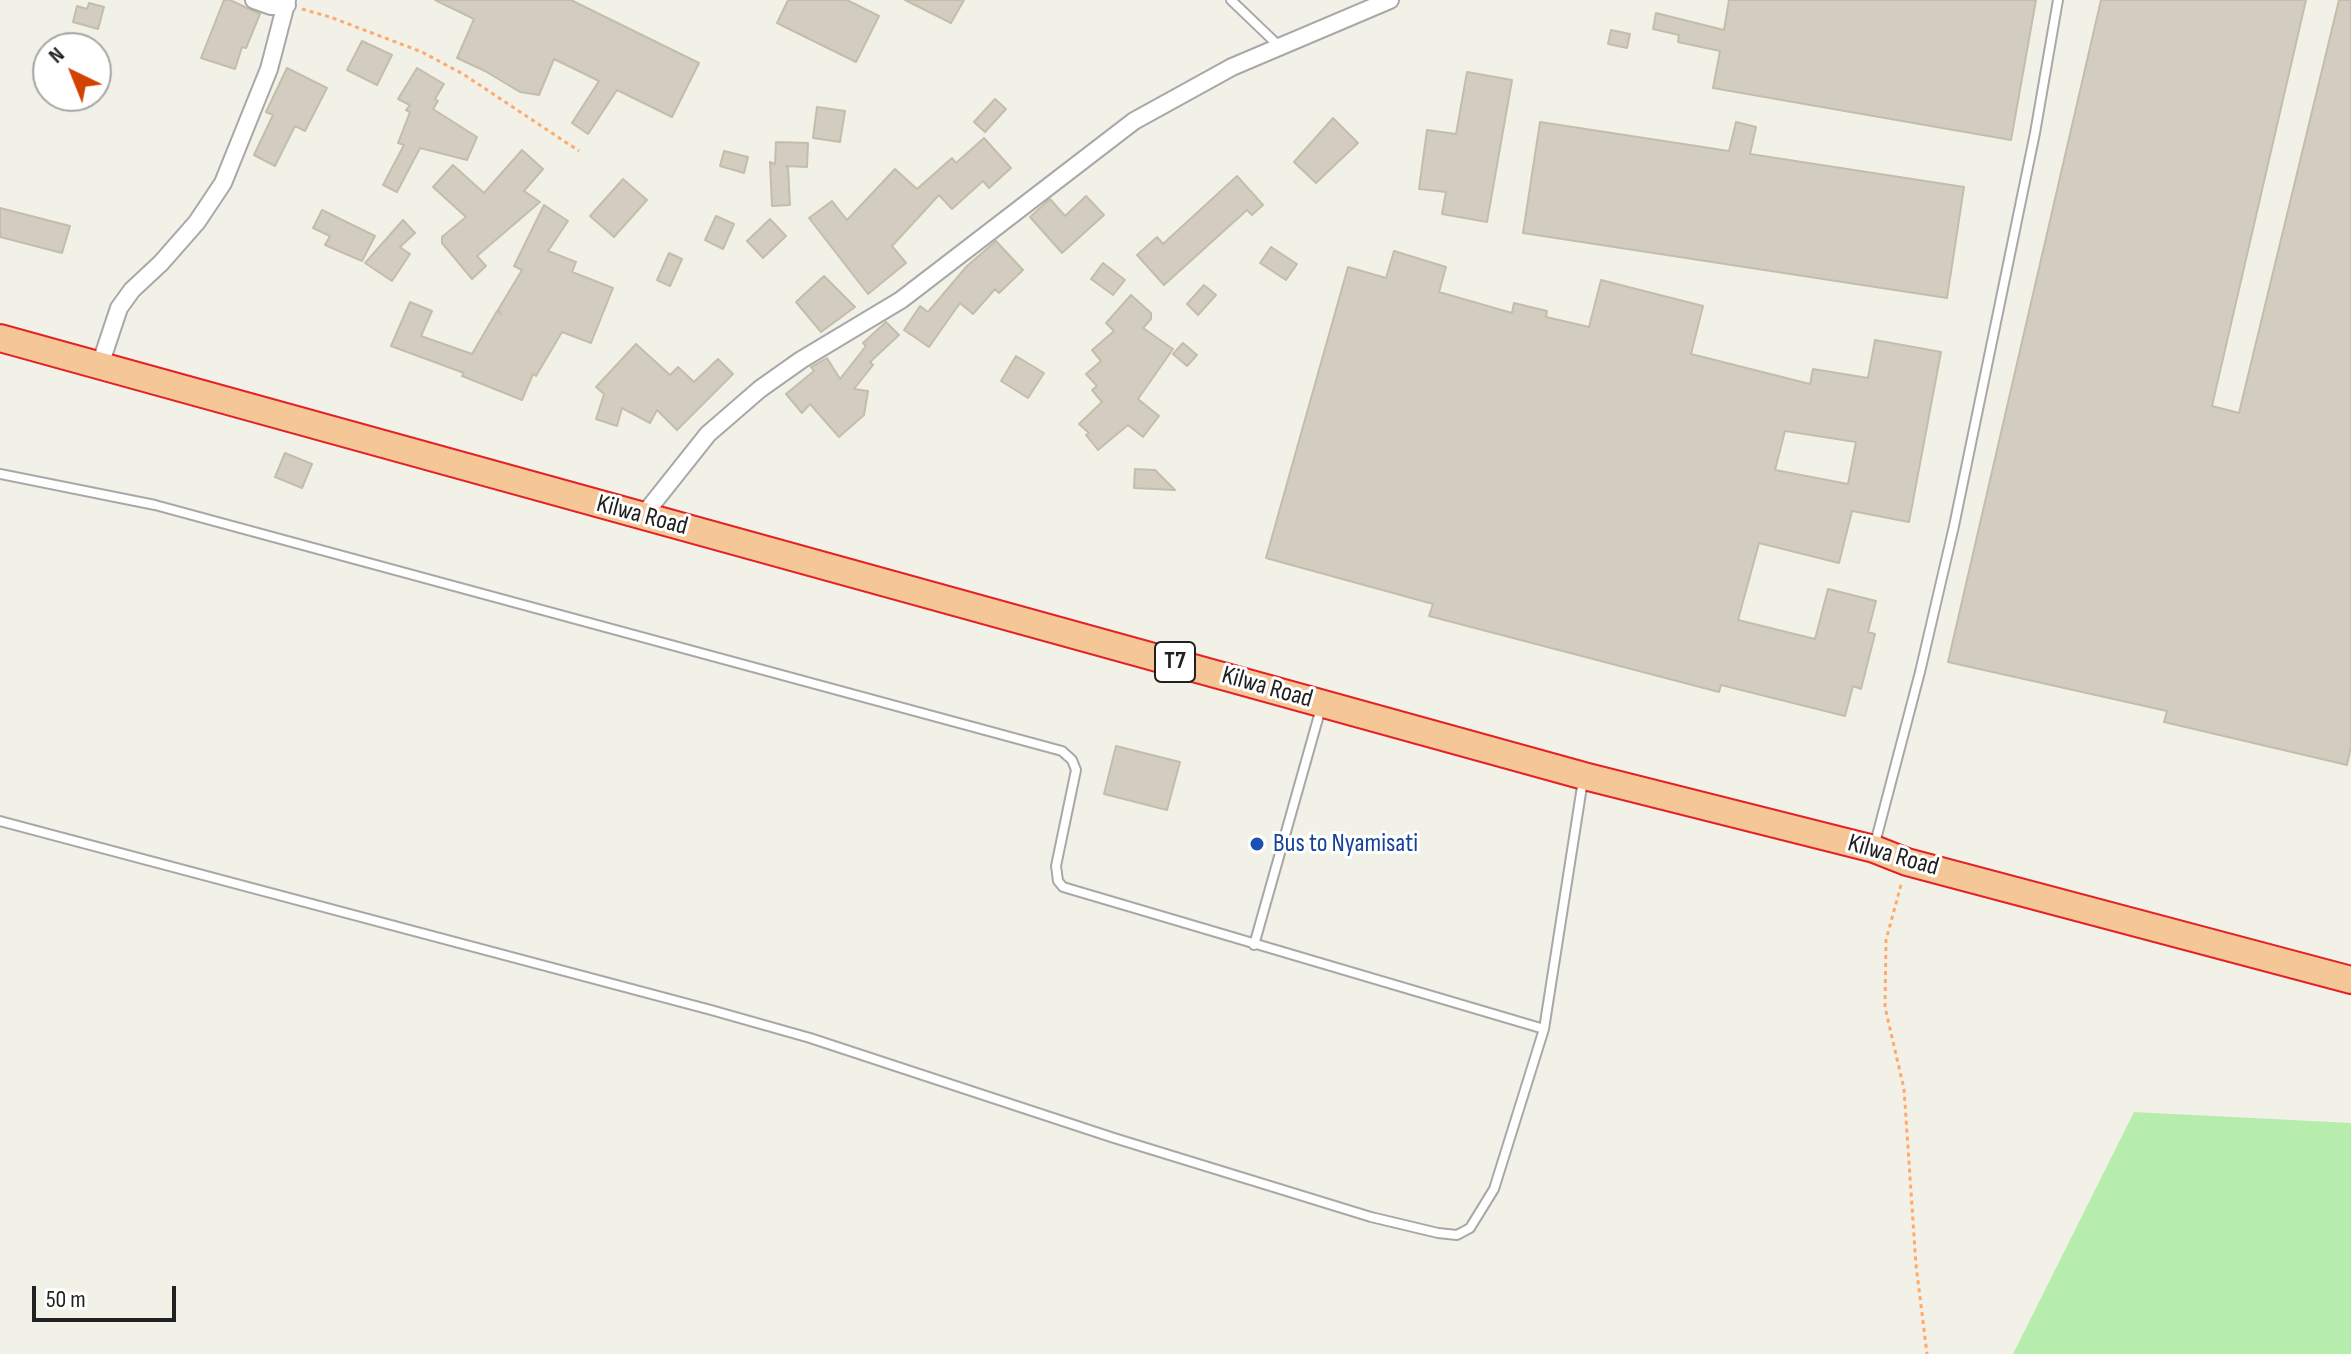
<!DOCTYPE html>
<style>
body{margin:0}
#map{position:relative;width:2351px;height:1354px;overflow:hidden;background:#f2f1e7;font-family:"Sofia Sans Condensed",sans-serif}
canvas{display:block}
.north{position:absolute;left:32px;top:32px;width:80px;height:80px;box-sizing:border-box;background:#fff;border:2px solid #a6a6a6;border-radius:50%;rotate:317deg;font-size:22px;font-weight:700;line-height:32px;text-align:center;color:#212121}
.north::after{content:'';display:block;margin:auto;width:28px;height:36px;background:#d24200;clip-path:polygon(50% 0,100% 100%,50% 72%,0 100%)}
.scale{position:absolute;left:32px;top:1286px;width:144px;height:36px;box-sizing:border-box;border:4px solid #212121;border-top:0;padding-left:10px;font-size:24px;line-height:28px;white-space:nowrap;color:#212121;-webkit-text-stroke:6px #fff;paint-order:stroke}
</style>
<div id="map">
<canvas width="2351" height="1354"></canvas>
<div class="north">N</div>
<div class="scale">50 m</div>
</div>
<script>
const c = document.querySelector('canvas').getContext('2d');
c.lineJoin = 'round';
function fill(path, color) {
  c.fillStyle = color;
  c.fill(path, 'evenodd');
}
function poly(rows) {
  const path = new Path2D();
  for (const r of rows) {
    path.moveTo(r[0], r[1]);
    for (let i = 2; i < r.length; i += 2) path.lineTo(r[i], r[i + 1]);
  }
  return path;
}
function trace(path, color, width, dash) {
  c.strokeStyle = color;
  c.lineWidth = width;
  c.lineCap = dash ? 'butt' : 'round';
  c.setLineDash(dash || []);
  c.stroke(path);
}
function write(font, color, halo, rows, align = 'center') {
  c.font = font + ' "Sofia Sans Condensed",sans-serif';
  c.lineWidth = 6;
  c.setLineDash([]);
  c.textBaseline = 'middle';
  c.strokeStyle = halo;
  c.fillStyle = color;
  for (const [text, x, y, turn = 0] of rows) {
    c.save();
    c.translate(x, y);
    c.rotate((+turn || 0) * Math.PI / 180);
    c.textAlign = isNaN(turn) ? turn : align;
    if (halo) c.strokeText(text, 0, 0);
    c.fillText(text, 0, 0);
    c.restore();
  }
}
fill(poly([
 [2134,1112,2351,1123,2351,1354,2013,1354]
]), '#b7edac');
const building = poly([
 [224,0,230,0,260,14,246,48,242,47,235,69,201,58,224,0],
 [435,0,571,0,699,63,672,117,617,90,588,134,572,123,599,81,554,59,539,95,520,92,485,71,457,58,474,19,435,0],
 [788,0,847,0,879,16,856,62,777,23,788,0],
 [905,0,964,0,951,23,905,0],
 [1729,0,2036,0,2011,140,1713,88,1720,51,1678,42,1679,35,1653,29,1656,13,1724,30,1729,0],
 [2101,0,2306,0,2212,406,2239,413,2339,0,2351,0,2351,747,2347,765,2164,722,2167,711,1948,662,2101,0],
 [89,3,104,7,98,29,73,22,77,6,87,9,89,3],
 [1611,30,1630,34,1627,48,1608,44,1611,30],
 [362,41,392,55,377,85,347,70,362,41],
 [287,68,327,88,305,131,295,126,275,166,254,155,273,115,266,112,287,68],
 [417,68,444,84,435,99,438,101,433,109,477,137,467,160,420,148,397,192,383,185,404,145,398,143,410,112,406,110,410,105,398,99,417,68],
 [1467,72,1512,80,1487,222,1442,214,1446,192,1419,189,1427,130,1456,134,1467,72],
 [995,99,1006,109,985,132,974,122,995,99],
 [817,107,845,111,840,142,813,138,817,107],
 [1333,118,1358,143,1316,183,1294,162,1333,118],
 [1540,122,1729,151,1736,122,1756,127,1750,154,1964,187,1947,298,1523,233,1540,122],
 [984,138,1011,168,989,188,983,181,952,209,939,195,892,246,906,263,868,294,809,218,832,201,847,220,895,169,917,189,952,158,956,163,984,138],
 [776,142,808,143,807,167,786,166,788,167,790,205,772,206,770,162,775,164,776,142],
 [522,150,543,169,524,191,540,202,477,256,486,266,472,279,442,243,442,237,466,217,433,187,453,165,484,193,522,150],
 [724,151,748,157,744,173,720,166,724,151],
 [1237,176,1263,205,1252,215,1247,210,1164,285,1137,255,1157,237,1163,244,1237,176],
 [623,179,647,200,614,237,590,216,623,179],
 [1086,196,1104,215,1062,253,1030,217,1050,199,1065,216,1086,196],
 [544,205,568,221,548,251,576,262,572,272,613,288,591,343,562,332,536,376,533,374,522,400,462,376,464,373,391,346,410,302,432,311,421,336,472,354,497,311,501,314,498,310,522,270,514,266,544,205],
 [0,208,70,226,62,253,0,237,0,208],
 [322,210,375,236,362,261,325,245,330,236,313,228,322,210],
 [716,216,734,224,723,249,705,240,716,216],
 [770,219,786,236,763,258,747,241,770,219],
 [403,220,415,233,400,247,410,254,392,281,365,263,403,220],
 [996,241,1023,270,999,293,995,289,973,314,960,303,929,347,904,330,920,306,928,312,967,266,996,241],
 [1271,247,1297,264,1286,280,1260,263,1271,247],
 [1394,251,1446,267,1439,292,1512,313,1514,303,1547,311,1546,317,1589,327,1601,280,1703,306,1691,354,1810,384,1813,369,1868,378,1875,340,1941,352,1909,522,1852,511,1839,563,1759,543,1738,620,1815,639,1828,589,1876,601,1868,632,1875,634,1861,689,1853,686,1845,716,1721,685,1719,692,1429,616,1433,604,1266,558,1348,267,1386,278,1394,251],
 [1785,431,1856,442,1848,484,1775,470,1785,431],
 [669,253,682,259,670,286,657,280,669,253],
 [1103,263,1125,280,1113,295,1091,279,1103,263],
 [824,276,855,307,821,332,796,302,824,276],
 [1204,285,1216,295,1198,315,1187,304,1204,285],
 [1131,295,1151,313,1151,319,1143,328,1173,349,1138,399,1159,416,1143,437,1128,425,1098,450,1086,435,1089,433,1079,424,1102,402,1092,390,1097,386,1086,374,1101,361,1092,350,1114,331,1106,323,1131,295],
 [886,322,899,335,870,362,873,365,854,389,868,391,864,415,839,437,810,404,802,413,786,394,814,371,811,367,827,358,840,379,866,346,863,343,886,322],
 [1183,343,1197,355,1187,366,1173,354,1183,343],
 [636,344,670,375,678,367,694,382,718,359,733,374,677,430,657,410,650,423,622,408,617,426,596,419,604,394,596,387,636,344],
 [1016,356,1044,373,1028,398,1001,381,1016,356],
 [285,453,312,464,302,488,275,477,285,453],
 [1135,469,1155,470,1175,490,1134,488,1135,469],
 [1116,746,1180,762,1167,810,1104,794,1116,746]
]);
fill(building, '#d2cdc0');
trace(building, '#c4bda9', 2);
const service = poly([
 [1231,0,1279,46],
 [0,474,155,505,1062,751,1072,760,1076,770,1056,866,1058,881,1063,887,1544,1029],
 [0,821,711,1010,810,1038,1114,1138,1371,1217,1438,1233,1457,1235,1470,1228,1494,1189,1544,1029,1583,780],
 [1874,847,1920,672,1954,526,2035,133,2058,0],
 [1254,945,1321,708]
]);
const minor = poly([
 [254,0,271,6,287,5],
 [100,365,119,308,132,290,161,263,197,222,223,183,269,69,287,0],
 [642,517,708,434,760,389,801,360,901,300,1134,121,1232,67,1390,0]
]);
const trunk = poly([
 [0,338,1584,776,1874,849,1907,862,2351,980]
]);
trace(service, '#a8a8a8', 12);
trace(minor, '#a8a8a8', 20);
trace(trunk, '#e32127', 30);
trace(poly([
 [302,9,330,17,422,52,463,74,579,151],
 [1901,885,1886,940,1885,1007,1904,1089,1916,1265,1927,1354]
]), '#ffa96b', 3, [4, 4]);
trace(service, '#fff', 8);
trace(minor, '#fff', 16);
trace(trunk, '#f5c696', 26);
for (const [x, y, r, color] of [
 [1257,844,8,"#1a4fb4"]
]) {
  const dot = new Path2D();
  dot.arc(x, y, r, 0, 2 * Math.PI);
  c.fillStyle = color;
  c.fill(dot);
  trace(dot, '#fff', 3);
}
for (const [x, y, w] of [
 [1175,662,40]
]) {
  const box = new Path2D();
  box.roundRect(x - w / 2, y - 20, w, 40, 6);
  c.fillStyle = '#fff';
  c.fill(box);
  trace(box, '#212121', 2);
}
write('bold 24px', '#212121', null, [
 ["T7",1175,662]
]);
write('26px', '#212121', '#fff', [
 ["Kilwa Road",642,516,15],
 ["Kilwa Road",1267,688,16],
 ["Kilwa Road",1893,856,16]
]);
write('26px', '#164399', '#fff', [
 ["Bus to Nyamisati",1273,844]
], 'left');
</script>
